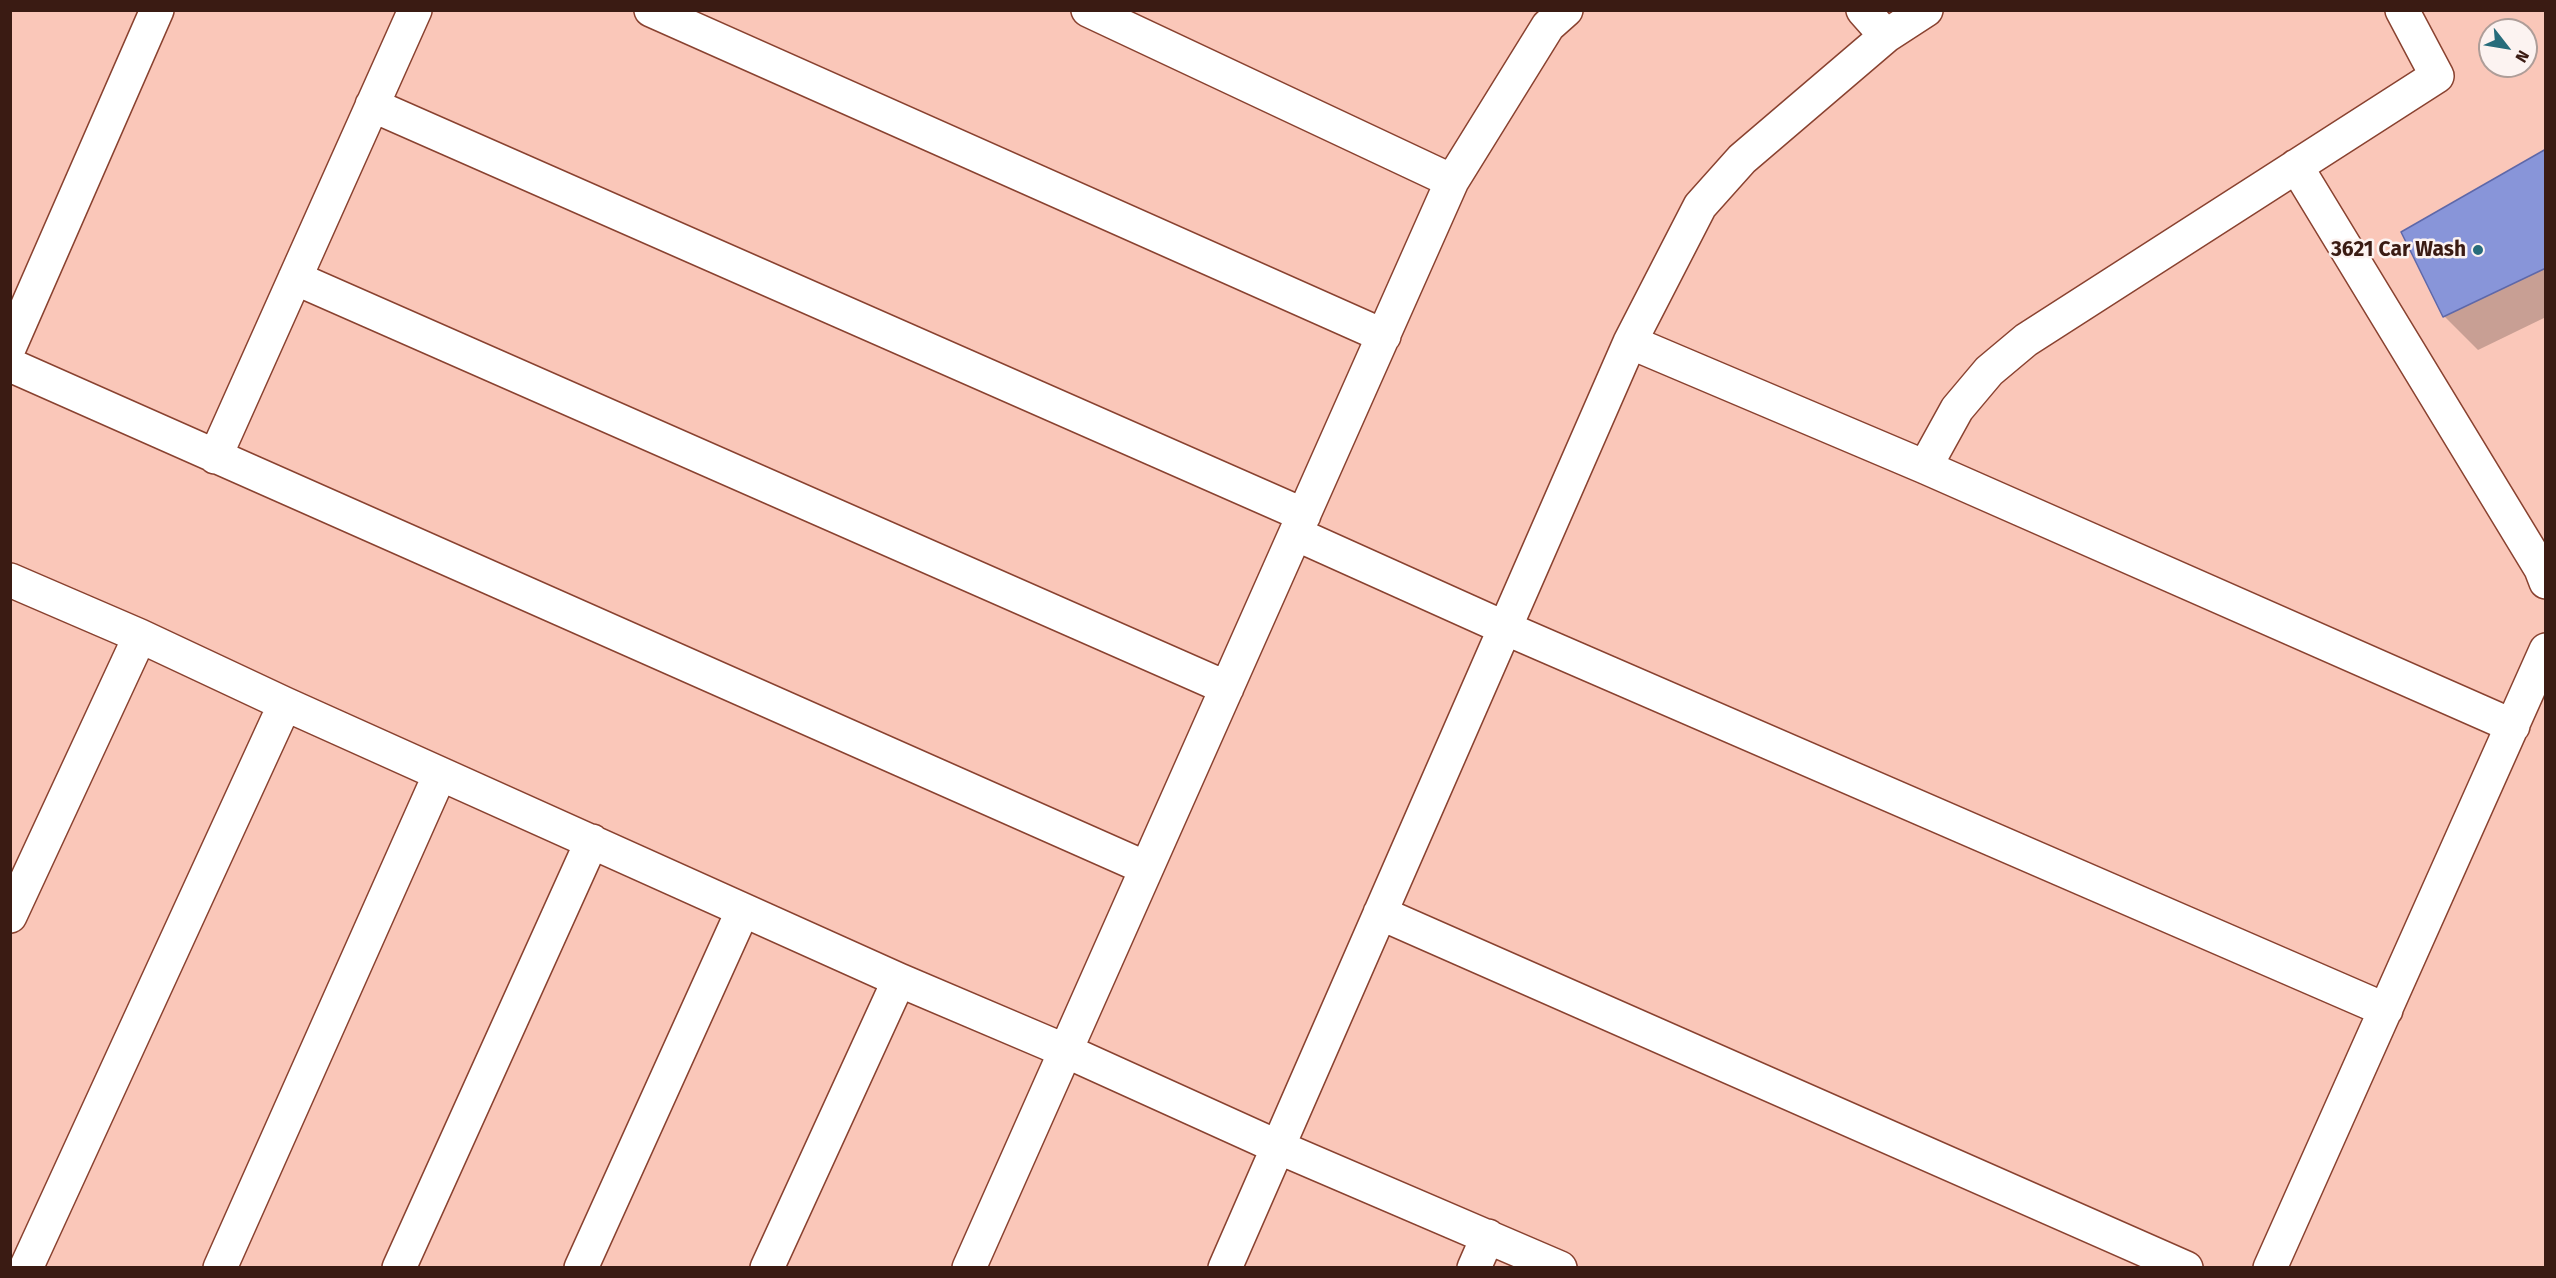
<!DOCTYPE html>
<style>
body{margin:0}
#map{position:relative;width:2556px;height:1278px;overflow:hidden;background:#fac7b9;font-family:"Fira Sans",sans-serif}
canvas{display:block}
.frame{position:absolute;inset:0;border:12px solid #3a1b13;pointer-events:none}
.north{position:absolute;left:2478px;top:18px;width:60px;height:60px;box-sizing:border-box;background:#fcf3f1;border:2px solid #ae9d98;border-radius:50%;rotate:121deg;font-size:16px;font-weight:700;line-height:24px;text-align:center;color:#3a1b13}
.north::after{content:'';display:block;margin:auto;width:21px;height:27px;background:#276c7b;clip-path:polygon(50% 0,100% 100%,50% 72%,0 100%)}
</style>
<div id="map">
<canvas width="2556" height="1278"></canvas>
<div class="frame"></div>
<div class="north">N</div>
</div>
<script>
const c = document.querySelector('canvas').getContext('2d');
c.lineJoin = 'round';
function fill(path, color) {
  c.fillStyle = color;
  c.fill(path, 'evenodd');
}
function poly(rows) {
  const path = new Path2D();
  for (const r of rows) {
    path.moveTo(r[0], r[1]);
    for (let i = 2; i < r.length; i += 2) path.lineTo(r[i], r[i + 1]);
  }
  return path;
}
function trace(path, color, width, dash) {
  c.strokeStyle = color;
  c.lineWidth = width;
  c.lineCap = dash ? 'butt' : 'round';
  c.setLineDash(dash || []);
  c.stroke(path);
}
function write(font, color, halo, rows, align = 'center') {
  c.font = font + ' "Fira Sans",sans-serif';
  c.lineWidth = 5;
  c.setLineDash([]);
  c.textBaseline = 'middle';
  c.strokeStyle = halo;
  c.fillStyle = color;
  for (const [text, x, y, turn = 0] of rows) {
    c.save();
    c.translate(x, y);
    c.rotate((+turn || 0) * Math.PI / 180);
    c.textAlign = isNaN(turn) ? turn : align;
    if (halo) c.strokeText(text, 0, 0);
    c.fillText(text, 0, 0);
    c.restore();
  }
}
fill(poly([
 [2546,150,2546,317,2478,350,2444,316]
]), '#0003');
const building = poly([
 [2546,149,2546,268,2443,317,2401,232,2546,149]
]);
fill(building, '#8895d9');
trace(building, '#5e68a9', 1.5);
const minor = poly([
 [651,10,1384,336],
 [1088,10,1452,181],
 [1863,10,1886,36],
 [372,105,1304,515],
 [2296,166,2541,569,2546,582],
 [295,278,1227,688],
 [1630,342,1925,467,2513,726],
 [10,346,157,10],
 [10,365,1146,868],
 [215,457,415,10],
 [1925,467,1957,409,1989,371,2026,340,2437,76,2402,10],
 [1296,534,1505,628,2386,1010],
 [10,580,140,636,285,704,899,980,1066,1051,1278,1147,1560,1268],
 [1380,913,2186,1268],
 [10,916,140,636],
 [26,1268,285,704],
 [220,1268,440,774],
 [399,1268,592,841],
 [581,1268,743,910],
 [767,1268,899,980],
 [969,1268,1452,181,1548,26,1566,10],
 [1225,1268,1630,342,1700,206,1742,159,1886,36,1926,10],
 [1474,1268,1488,1236],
 [2270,1268,2546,650]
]);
trace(minor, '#894230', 36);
trace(minor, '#fff', 33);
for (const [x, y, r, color] of [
 [2478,250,6,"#276c7b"]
]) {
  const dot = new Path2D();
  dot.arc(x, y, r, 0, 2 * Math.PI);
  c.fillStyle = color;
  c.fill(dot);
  trace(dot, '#fcf3f1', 2);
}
write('bold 21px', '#3a1b13', '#fcf3f1', [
 ["3621 Car Wash",2466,250]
], 'right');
</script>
